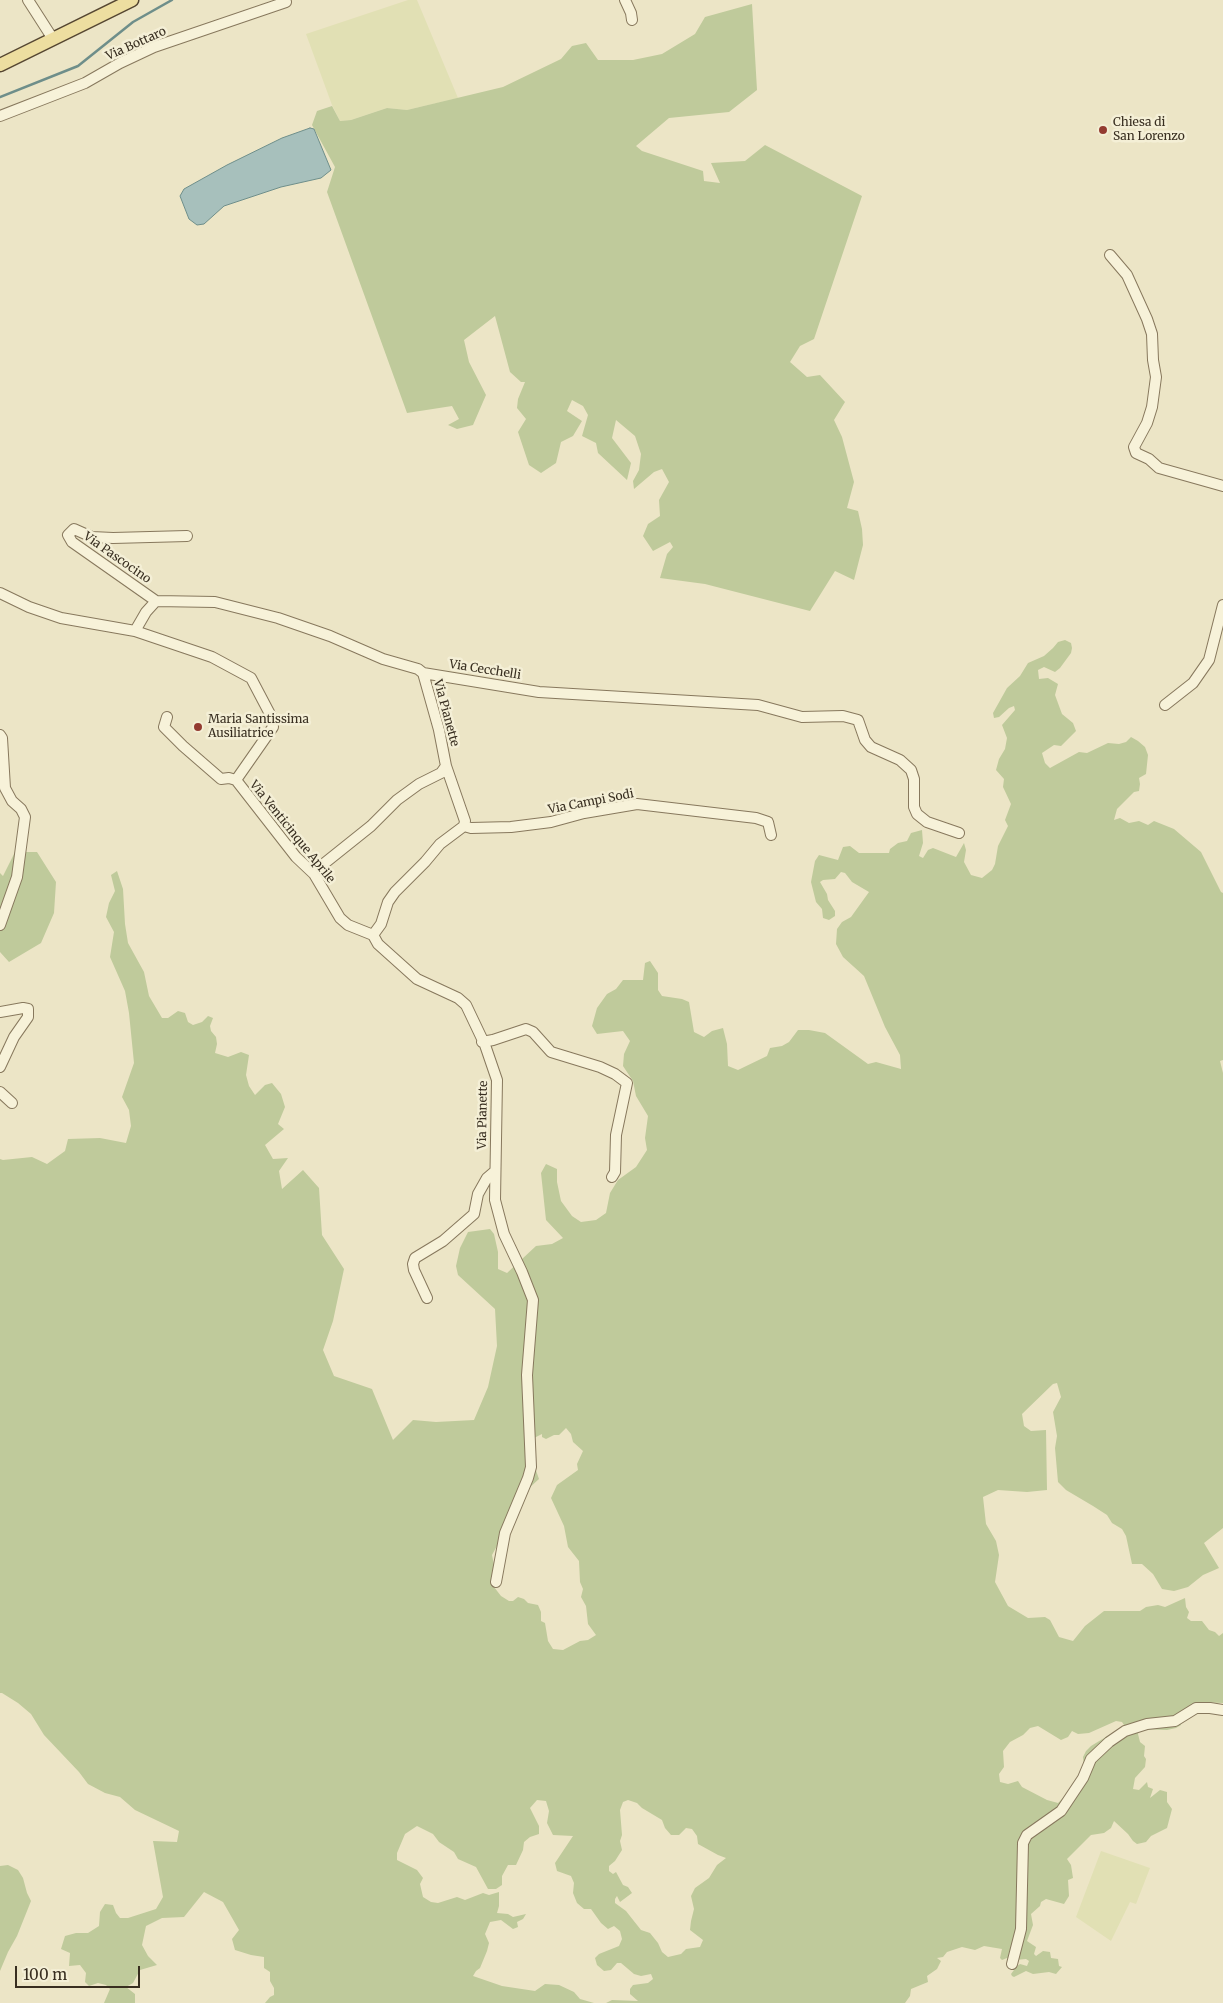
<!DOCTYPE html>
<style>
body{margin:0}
#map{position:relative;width:1223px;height:2003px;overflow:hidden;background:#ece5c6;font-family:Merriweather,serif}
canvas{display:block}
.scale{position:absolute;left:15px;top:1966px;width:125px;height:22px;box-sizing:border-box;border:2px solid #382e20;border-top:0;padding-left:6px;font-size:15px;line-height:18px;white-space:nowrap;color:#382e20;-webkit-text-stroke:4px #f4efd6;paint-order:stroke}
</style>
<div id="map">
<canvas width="1223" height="2003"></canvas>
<div class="scale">100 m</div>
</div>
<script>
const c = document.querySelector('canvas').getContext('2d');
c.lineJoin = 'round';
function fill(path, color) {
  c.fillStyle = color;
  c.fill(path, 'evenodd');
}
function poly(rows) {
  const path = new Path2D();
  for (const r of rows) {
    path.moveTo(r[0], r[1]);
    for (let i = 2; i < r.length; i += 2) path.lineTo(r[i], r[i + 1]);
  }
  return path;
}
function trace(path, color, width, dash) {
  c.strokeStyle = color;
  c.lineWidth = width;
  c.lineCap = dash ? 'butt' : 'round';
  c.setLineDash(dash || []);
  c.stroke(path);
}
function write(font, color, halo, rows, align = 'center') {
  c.font = font + ' Merriweather,serif';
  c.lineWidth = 5;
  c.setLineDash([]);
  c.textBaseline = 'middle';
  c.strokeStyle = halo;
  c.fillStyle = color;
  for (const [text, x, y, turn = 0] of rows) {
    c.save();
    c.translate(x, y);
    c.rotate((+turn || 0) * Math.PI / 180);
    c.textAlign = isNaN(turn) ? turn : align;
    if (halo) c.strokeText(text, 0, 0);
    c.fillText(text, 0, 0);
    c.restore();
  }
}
fill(poly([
 [408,0,417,0,458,98,407,110,387,108,351,120,340,121,332,105,306,34],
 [1101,1851,1150,1868,1136,1904,1130,1902,1111,1941,1076,1917]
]), '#e1e0b4');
fill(poly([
 [752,4,757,90,729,112,669,118,636,146,642,151,703,171,704,181,720,183,711,163,745,161,765,145,862,196,814,339,800,346,790,362,807,377,820,375,845,402,834,420,842,437,854,482,847,508,858,511,862,529,863,545,854,580,835,571,810,611,705,584,660,578,667,554,673,547,670,542,653,551,643,536,648,524,660,516,659,500,669,482,662,469,654,472,634,489,633,481,639,470,641,454,635,436,616,420,612,438,631,463,627,480,598,453,596,443,582,436,588,415,583,406,572,400,567,411,582,421,573,436,561,442,556,463,541,473,529,465,518,432,526,419,517,408,518,399,525,382,521,382,510,372,495,316,464,340,469,362,486,395,473,425,457,429,448,425,459,419,452,406,407,413,327,192,335,167,312,125,317,111,332,106,340,121,351,120,387,108,407,110,503,87,561,59,572,46,586,43,598,60,633,60,662,54,695,34,705,17],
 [1065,640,1071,643,1072,648,1071,653,1060,668,1055,672,1044,667,1038,670,1039,679,1048,678,1058,684,1055,695,1062,714,1073,723,1076,731,1061,746,1054,745,1042,753,1045,763,1050,768,1079,752,1087,753,1108,743,1119,744,1126,742,1131,737,1138,741,1145,747,1148,755,1146,774,1139,778,1140,784,1139,791,1134,792,1117,809,1114,820,1120,818,1129,823,1139,821,1148,825,1154,821,1174,829,1201,852,1221,892,1223,893,1223,1060,1220,1061,1223,1073,1223,1528,1204,1543,1219,1568,1203,1575,1188,1587,1174,1591,1162,1589,1153,1574,1142,1564,1132,1564,1126,1536,1122,1529,1112,1523,1107,1515,1093,1506,1066,1490,1058,1482,1055,1448,1057,1436,1053,1412,1061,1397,1057,1383,1053,1384,1022,1414,1024,1426,1031,1431,1046,1430,1047,1490,1027,1492,998,1490,983,1497,986,1524,996,1541,999,1555,995,1582,1008,1606,1028,1618,1045,1617,1050,1620,1059,1637,1073,1641,1085,1626,1104,1611,1140,1611,1146,1607,1158,1605,1165,1607,1185,1598,1186,1607,1189,1612,1187,1618,1191,1621,1202,1621,1209,1630,1215,1632,1219,1636,1223,1633,1223,1703,1201,1702,1197,1707,1175,1720,1108,1740,1059,1810,1026,1833,1021,1915,1011,1960,1007,1958,1002,1960,1000,1958,1002,1949,984,1946,975,1950,962,1947,947,1952,943,1957,937,1958,941,1961,937,1969,927,1976,928,1982,911,1989,910,1996,905,2003,606,2003,612,2000,638,2001,630,1994,630,1989,633,1985,648,1983,653,1979,651,1974,641,1976,634,1974,621,1963,617,1963,611,1970,604,1971,597,1965,595,1958,599,1954,619,1946,622,1939,620,1931,614,1926,608,1929,601,1923,591,1909,584,1909,577,1903,573,1893,574,1883,571,1876,557,1871,555,1863,573,1836,553,1835,547,1823,549,1811,546,1801,537,1800,530,1808,539,1826,539,1834,530,1837,524,1842,523,1850,516,1865,508,1865,502,1876,502,1885,496,1889,488,1889,476,1867,458,1859,454,1852,439,1842,433,1834,417,1826,405,1834,397,1853,397,1860,417,1870,423,1878,420,1884,423,1897,431,1902,438,1903,457,1897,465,1900,483,1893,489,1895,499,1892,499,1906,497,1913,508,1914,513,1917,526,1914,523,1919,517,1922,518,1927,513,1929,501,1920,490,1922,485,1934,489,1943,487,1951,480,1968,476,1971,473,1976,502,1986,535,1991,545,1984,559,1985,574,1992,580,1999,594,2003,265,2003,270,1997,274,1995,274,1988,270,1981,270,1972,264,1968,264,1957,251,1955,235,1950,232,1939,239,1930,223,1902,204,1892,184,1917,162,1918,146,1926,142,1945,148,1956,157,1965,140,1970,133,1983,126,1987,135,1994,135,2003,104,2003,110,1989,106,1985,98,1983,89,1986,85,1982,86,1973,80,1965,69,1966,70,1953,61,1949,65,1936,76,1933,88,1933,99,1926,100,1912,105,1904,113,1905,116,1913,120,1918,128,1918,156,1909,163,1897,153,1841,177,1842,179,1831,135,1810,120,1797,105,1793,88,1784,79,1772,44,1735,31,1714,18,1703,2,1693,0,1693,0,1159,3,1160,32,1157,47,1164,65,1151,68,1139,100,1138,126,1143,131,1126,129,1110,122,1097,134,1063,129,1013,125,991,110,957,114,932,106,917,109,903,115,891,111,875,117,871,123,889,125,924,128,943,144,972,149,996,162,1018,168,1018,178,1011,185,1013,188,1022,193,1025,202,1022,208,1016,213,1018,210,1026,211,1031,216,1037,217,1044,215,1053,228,1057,241,1052,249,1055,246,1075,249,1086,255,1095,265,1085,272,1083,281,1094,285,1107,278,1124,284,1129,265,1145,273,1159,288,1158,279,1171,282,1189,303,1170,319,1188,322,1235,344,1269,333,1321,323,1350,334,1376,372,1389,393,1440,413,1420,436,1422,474,1420,488,1387,497,1346,495,1309,458,1275,456,1266,460,1248,468,1232,490,1229,494,1234,498,1252,498,1269,507,1273,536,1246,552,1244,563,1238,546,1220,541,1173,546,1164,557,1169,557,1182,561,1201,572,1216,581,1222,596,1220,606,1213,610,1193,618,1180,636,1167,647,1150,645,1138,648,1116,636,1096,633,1081,623,1066,624,1054,630,1041,623,1031,597,1034,592,1026,597,1008,607,994,616,989,623,980,643,980,645,963,650,961,658,973,658,990,662,996,682,999,689,1002,694,1032,704,1037,712,1031,723,1028,727,1044,728,1066,738,1070,767,1056,770,1048,782,1046,789,1042,798,1030,809,1030,825,1033,868,1064,876,1062,901,1069,900,1055,885,1027,864,976,843,957,836,944,837,929,842,922,851,917,869,892,852,882,845,873,841,872,835,879,823,880,820,882,827,894,828,900,835,911,835,916,829,920,823,918,822,909,816,902,811,882,815,861,819,855,838,860,843,847,850,846,859,853,889,853,890,849,898,843,907,841,911,833,922,830,923,843,919,856,923,858,928,850,933,848,956,857,964,843,966,850,964,862,971,875,982,878,992,870,995,864,998,846,1008,826,1005,820,1011,804,1003,787,1004,779,996,770,999,759,1005,749,1007,738,1002,725,1015,710,1014,706,1009,708,999,717,994,718,993,713,1007,688,1020,676,1028,663,1044,656,1053,648,1058,642],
 [566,1428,571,1434,573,1442,583,1451,577,1464,578,1470,557,1485,551,1498,564,1526,568,1547,579,1561,580,1582,583,1589,581,1597,586,1606,588,1624,596,1635,588,1640,580,1641,563,1650,553,1649,548,1641,545,1623,541,1621,541,1612,538,1605,528,1603,524,1599,518,1597,513,1601,509,1601,501,1596,494,1587,493,1582,495,1570,492,1555,528,1489,539,1479,526,1442,542,1434,542,1437,546,1439,554,1435,559,1435],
 [1116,1721,1122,1722,1124,1725,1119,1729,1091,1746,1086,1751,1083,1757,1084,1766,1073,1788,1058,1803,1047,1800,1022,1787,1018,1781,1008,1784,1000,1782,999,1774,1004,1767,1003,1751,1010,1742,1023,1735,1030,1728,1038,1726,1061,1740,1068,1737,1072,1731,1078,1734,1089,1733],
 [628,1800,637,1803,642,1808,662,1820,665,1828,671,1835,679,1835,686,1828,692,1829,697,1836,698,1844,718,1855,726,1858,717,1865,709,1878,695,1888,691,1896,694,1909,691,1921,690,1930,703,1940,700,1947,686,1949,681,1954,668,1957,662,1952,658,1943,650,1933,641,1930,626,1911,615,1903,615,1899,617,1896,620,1902,632,1893,628,1887,623,1885,616,1872,613,1874,609,1871,609,1866,615,1861,622,1850,620,1841,622,1835,620,1810,623,1802],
 [15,852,37,852,56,882,54,913,41,943,9,962,0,952,0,873,3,876],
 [1181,1720,1181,1725,1176,1728,1167,1730,1139,1729,1138,1734,1140,1742,1145,1746,1144,1756,1146,1759,1145,1767,1135,1778,1133,1789,1139,1790,1147,1782,1148,1787,1153,1789,1150,1798,1160,1790,1167,1792,1167,1802,1172,1809,1167,1828,1151,1836,1146,1842,1137,1844,1133,1841,1128,1834,1114,1821,1111,1828,1104,1833,1091,1835,1067,1859,1071,1865,1073,1878,1068,1880,1069,1896,1064,1904,1046,1899,1041,1902,1040,1906,1031,1914,1033,1925,1027,1941,1036,1947,1034,1954,1036,1956,1043,1951,1050,1952,1051,1958,1058,1959,1059,1966,1062,1967,1056,1974,1049,1972,1033,1974,1026,1971,1014,1977,1012,1976,1011,1974,1017,1966,1020,1964,1027,1966,1029,1961,1026,1959,1015,1960,1023,1929,1025,1843,1029,1836,1062,1812,1085,1779,1092,1760,1110,1743,1125,1733,1147,1726,1176,1723],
 [8,1865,18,1870,23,1878,27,1893,31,1901,17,1936,8,1952,0,1971,0,1866]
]), '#bfca9b');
const water = poly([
 [310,128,314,129,331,170,321,178,281,187,224,206,204,224,197,225,189,219,180,196,184,189,227,165,282,138,310,128]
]);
fill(water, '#a7c0bc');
trace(water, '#6e8e8a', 1);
trace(poly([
 [0,97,78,66,133,22,172,0]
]), '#6e8e8a', 2.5);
const minor = poly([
 [28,0,53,39],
 [625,0,631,13,632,20],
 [0,116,85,83,120,63,154,47,286,2],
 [1110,255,1127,275,1147,319,1152,334,1153,360,1156,377,1152,407,1147,423,1134,447,1136,453,1149,459,1159,468,1223,486],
 [0,593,29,607,61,618,135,631,212,657,251,678,271,716,273,727,236,780,296,857,314,874,340,918,348,925,373,935],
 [156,601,72,542,68,535,74,529,92,537,113,538,187,536],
 [135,631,146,612,156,601,215,602,278,618,330,636,383,659,418,669,423,673,539,692,758,705,802,717,843,716,858,720,865,740,871,747,900,760,911,770,914,779,914,807,917,814,927,822,959,833],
 [423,673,439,730,446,766,465,821,464,826,440,844,425,862,395,892,388,902,381,924,373,935,378,944,417,979,458,998,466,1005,485,1045,497,1080,495,1200,504,1234,522,1272,533,1300,527,1375,531,1467,528,1478,505,1533,496,1582],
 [1165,705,1193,683,1209,660,1223,605],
 [167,717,164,727,183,746,221,779,229,778,236,780],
 [0,735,2,738,5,788,12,801,21,809,25,817,17,877,0,925],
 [464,826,471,828,511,827,551,822,584,813,637,804,756,818,768,822,771,835],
 [314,874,321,866,371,826,397,800,419,784,441,773,446,766],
 [0,1012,23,1008,28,1009,28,1017,14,1037,0,1067],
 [482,1042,493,1040,526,1029,533,1032,551,1052,600,1067,615,1074,627,1083,616,1135,615,1172,612,1177],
 [0,1092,12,1103],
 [427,1298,414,1270,413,1264,415,1258,443,1241,474,1214,478,1194,487,1178,494,1172],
 [1012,1964,1021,1929,1023,1843,1027,1835,1061,1811,1083,1778,1091,1759,1109,1742,1125,1731,1147,1724,1175,1721,1196,1708,1210,1708,1223,1710]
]);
const major = poly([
 [0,65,132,0]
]);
trace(minor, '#87785d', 12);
trace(major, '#554631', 15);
trace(minor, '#f7f2d9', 10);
trace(major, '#eddea0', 12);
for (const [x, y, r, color] of [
 [1103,130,5,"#933b30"],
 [198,727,5,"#933b30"]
]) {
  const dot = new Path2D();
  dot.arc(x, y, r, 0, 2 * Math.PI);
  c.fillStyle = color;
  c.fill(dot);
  trace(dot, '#f4efd6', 2);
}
write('12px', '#382e20', '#f4efd6', [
 ["Via Bottaro",136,44,-24],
 ["Via Pascocino",117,558,35],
 ["Via Cecchelli",485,670,9],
 ["Via Pianette",446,713,75],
 ["Via Campi Sodi",591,802,-11],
 ["Via Venticinque Aprile",292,832,51],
 ["Via Pianette",483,1115,-89]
]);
write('12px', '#382e20', '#f4efd6', [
 ["Chiesa di",1113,123],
 ["San Lorenzo",1113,137],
 ["Maria Santissima",208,720],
 ["Ausiliatrice",208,734]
], 'left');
</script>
